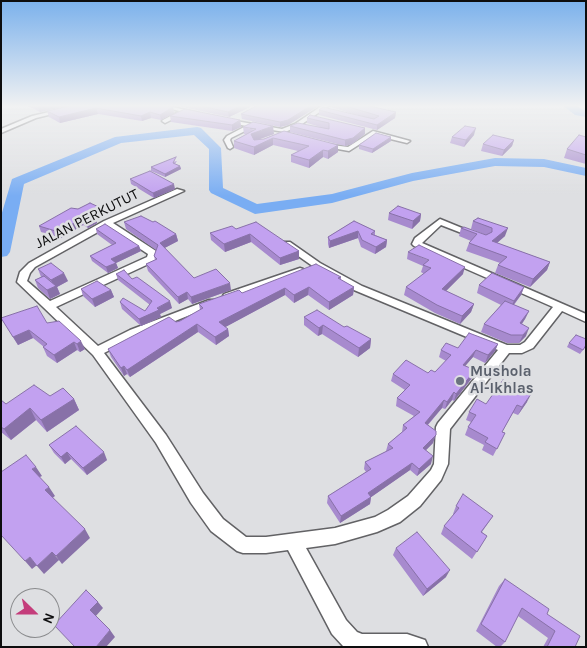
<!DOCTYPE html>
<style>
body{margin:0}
#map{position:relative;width:587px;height:648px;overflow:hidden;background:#dedfe2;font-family:Karla,sans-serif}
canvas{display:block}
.frame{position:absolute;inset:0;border:2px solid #0d0d0e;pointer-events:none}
.north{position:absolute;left:10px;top:588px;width:50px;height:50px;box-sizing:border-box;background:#dedfe2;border:1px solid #8a8b8d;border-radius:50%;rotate:112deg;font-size:14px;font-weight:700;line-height:20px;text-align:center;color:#0d0d0e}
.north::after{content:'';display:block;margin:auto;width:18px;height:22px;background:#c43d7b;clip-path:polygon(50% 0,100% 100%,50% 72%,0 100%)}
</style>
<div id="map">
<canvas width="587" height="648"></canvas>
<div class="frame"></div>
<div class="north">N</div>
</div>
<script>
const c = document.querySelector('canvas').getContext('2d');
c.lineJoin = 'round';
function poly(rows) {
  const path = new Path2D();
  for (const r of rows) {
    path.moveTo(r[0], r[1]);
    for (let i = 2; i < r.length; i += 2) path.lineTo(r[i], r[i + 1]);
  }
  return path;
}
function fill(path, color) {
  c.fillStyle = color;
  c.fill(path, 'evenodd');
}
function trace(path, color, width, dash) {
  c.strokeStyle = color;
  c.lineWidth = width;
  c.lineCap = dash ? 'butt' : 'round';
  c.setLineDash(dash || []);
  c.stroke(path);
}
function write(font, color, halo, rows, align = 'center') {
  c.font = font + ' Karla,sans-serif';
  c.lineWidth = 5;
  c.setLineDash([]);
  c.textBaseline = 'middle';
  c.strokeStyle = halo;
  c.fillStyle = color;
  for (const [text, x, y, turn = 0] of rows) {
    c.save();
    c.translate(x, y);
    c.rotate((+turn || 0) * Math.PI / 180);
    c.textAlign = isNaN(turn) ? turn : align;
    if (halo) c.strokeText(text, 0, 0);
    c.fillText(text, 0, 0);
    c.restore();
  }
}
fill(poly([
 [562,105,574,105,586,111,586,117,575,115,562,105],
 [197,127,201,128,221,148,223,188,257,204,332,194,412,173,495,158,544,159,586,168,586,176,544,167,495,166,413,181,332,203,255,214,211,193,209,190,209,149,194,135,121,143,24,184,10,252,7,256,1,257,1,216,12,179,115,137,197,127]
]), '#79adf3');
const minor = poly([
 [79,105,89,105,36,118,1,133,1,129,32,116,79,105],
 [153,105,164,105,199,113,196,115,185,113,165,123,162,121,163,120,180,111,153,105],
 [323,105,330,105,299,126,285,132,253,127,231,138,230,140,233,147,230,149,228,148,224,140,227,136,246,126,224,121,224,119,282,129,295,124,323,105],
 [373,131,410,141,407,143,374,135,349,151,321,146,324,144,348,147,373,131],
 [177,189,184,191,113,223,156,251,158,253,155,261,56,307,98,346,130,330,209,300,217,300,218,302,217,304,138,336,104,353,166,435,203,493,223,519,246,537,266,537,335,528,375,517,388,510,408,496,431,470,434,464,436,427,438,423,498,350,354,290,314,267,284,246,284,242,290,242,320,263,362,286,507,345,520,345,525,342,553,307,414,246,412,244,415,238,440,219,479,235,475,238,472,237,441,225,422,243,586,314,586,322,562,311,533,348,522,353,509,353,450,429,448,464,441,480,420,506,400,522,377,532,335,544,306,548,346,620,357,632,362,634,407,634,425,640,428,647,343,646,332,634,288,550,266,553,243,553,237,551,211,531,191,503,156,443,93,355,17,282,20,272,29,263,104,221,177,189],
 [107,227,148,254,147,257,50,301,27,281,30,273,35,267,107,227],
 [300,268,303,269,305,271,303,273,232,298,224,298,223,296,224,294,300,268]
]);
trace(minor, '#626265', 3);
fill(minor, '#fff');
fill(poly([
 [27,105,71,105,40,112,28,106],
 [74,105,173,107,174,113,161,120,151,118,142,121,98,114,60,123,49,117,47,111],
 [173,105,228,106,250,105,250,107,229,117],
 [258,105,320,105,288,125,280,127,242,119,241,114],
 [330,105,365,105,396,112,395,118,377,130,319,115,319,110,360,116,330,107],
 [170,116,240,120,241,127,232,131,171,122],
 [307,118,365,128,365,134,352,144,345,146,290,132,290,126,320,127,307,123],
 [243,127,274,134,256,140,264,139,284,131,338,152,328,159,323,157,309,168,291,162,291,155,298,151,273,145,254,155,234,148,234,141,246,134,244,134],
 [474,135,464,147,450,143,452,137],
 [586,137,586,164,564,158,567,149],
 [514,140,512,146,502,156,481,151,483,144],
 [391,141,372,153,359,149,359,145],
 [177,161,175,164,180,166,181,169,165,177,151,171,151,167],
 [130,179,175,189,154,198,131,184],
 [103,213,96,217,97,223,88,228,83,225,61,238,41,232,39,226],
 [389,213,421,214,420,221,412,229,388,220],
 [478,218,505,236,497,243,550,262,547,270,530,287,495,273,498,265,500,263,466,251,469,243,471,241,459,236,461,228,486,235,471,229,473,221],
 [354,221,375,231,375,235,387,240,386,247,375,254,361,247,358,238,329,248,328,244,328,237],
 [124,222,176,234,178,241,164,248,194,278,231,290,192,304,188,299,179,304,148,271,146,264,155,260,154,256,156,250,126,229],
 [96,229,139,246,141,251,116,263,118,268,108,273,92,261,90,256,112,245,97,234],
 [236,229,299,251,299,259,280,265,251,242,225,252,211,240,210,233],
 [408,252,463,274,446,291,474,304,471,312,460,324,435,313,404,295,406,287,424,274,421,272,423,266,407,259],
 [38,269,68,281,57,287,60,294,50,299,38,288,35,280,41,277],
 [116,274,132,279,172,308,160,314,161,317,141,326,122,309,120,302,145,311,150,305,118,280],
 [341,277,341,280,354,287,353,295,329,310,308,295,294,303,285,295,225,327,228,329,229,336,216,345,198,332,130,377,127,374,124,376,111,357,108,349,180,321,200,310,199,304,242,293],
 [479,285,524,287,521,295,514,305,529,311,525,319,522,324,526,336,519,343,507,343,481,332,484,324,501,305,477,293],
 [81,289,111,290,114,297,95,307,83,296],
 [304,317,344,327,371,339,370,348,358,357,322,334,318,336,304,325],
 [1,318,47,323,85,349,80,352,77,350,57,363,47,356,43,347,44,347,33,338,18,345],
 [586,339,586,346,580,354,567,347,569,343],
 [498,344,495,351,485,363,473,357,465,366,472,378,454,401,452,400,445,409,442,408,428,425,433,443,426,450,431,464,417,476,410,470,371,497,370,504,340,523,327,503,328,496,366,472,364,469,365,462,387,451,386,451,388,444,402,432,403,425,414,416,396,406,397,398,405,390,391,381,393,374,428,373,435,372,446,361,439,357,441,350],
 [50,396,74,399,79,410,47,432,36,420,11,440,1,432,1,400,6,404],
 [527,402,518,415,513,413,502,432,505,433,493,456,482,450,484,445,465,435,468,427,471,422,466,420,469,412,486,404],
 [49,445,107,460,87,475,71,459,65,464,54,453],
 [456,506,493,516,482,532,487,536,472,559,441,534,444,526,454,515,453,514],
 [396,548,446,577,423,596,393,555],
 [505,579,547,614,575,647,543,647,548,638,518,616,505,642,500,647,497,647,476,631,499,586]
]), '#a78ace');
fill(poly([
 [47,105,71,105,40,112,38,107],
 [242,105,250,105,250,107,229,117,228,112],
 [312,105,320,105,288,125,280,127,280,122],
 [173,107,174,113,161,120,160,115],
 [96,108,98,114,60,123,59,117],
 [150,112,151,118,142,121,141,116],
 [396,112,395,118,377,130,377,125],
 [240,120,241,127,232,131,232,125],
 [273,126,274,134,252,142,251,134],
 [365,128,365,134,352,144,345,146,345,140],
 [476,128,474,135,464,147,466,140],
 [391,137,391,141,372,153,373,149],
 [273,138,273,145,254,155,254,147],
 [514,140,512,146,502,156,504,150],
 [338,145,338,152,328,159,328,151],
 [323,150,323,157,309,168,309,160],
 [180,166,181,169,165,177,165,174],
 [174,184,175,189,154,198,153,193],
 [101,208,103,213,90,220,88,214],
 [421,214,420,221,412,229,413,221],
 [96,217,97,223,88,228,86,222],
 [81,219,83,225,61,238,59,232],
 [508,228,505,236,490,249,492,241],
 [358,231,358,238,329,248,330,241],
 [176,234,178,241,161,250,160,243],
 [250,234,251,242,225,252,224,244],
 [387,240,386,247,375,254,376,247],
 [139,246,141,251,116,263,118,268,108,273,106,267,111,259],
 [299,251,299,259,280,265,280,258],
 [550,262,547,270,530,287,533,279],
 [465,267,463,274,440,297,442,289],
 [64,273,68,281,57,287,60,294,50,299,47,290,54,287,51,280],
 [230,283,231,290,192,304,191,297],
 [309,287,308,295,294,303,294,295],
 [354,287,353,295,329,310,329,302],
 [524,287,521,295,510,309,514,301],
 [285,288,285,295,220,330,219,322],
 [111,290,114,297,95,307,92,299],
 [187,292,188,299,179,304,178,297],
 [170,301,172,308,160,314,161,317,141,326,139,319],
 [474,304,471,312,460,324,462,316],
 [529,311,525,319,516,332,520,323],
 [197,324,198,332,130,377,127,370],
 [323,325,322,334,318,336,319,328],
 [529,328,526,336,519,343,523,335],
 [228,329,229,336,216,345,215,337],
 [29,330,33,338,18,345,13,337],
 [371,339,370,348,358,357,359,348],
 [81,341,85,349,80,352,77,344],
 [74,342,77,350,57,363,54,355],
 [498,344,495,351,485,363,488,355],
 [476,350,473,357,460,372,463,365],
 [124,366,127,374,124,376,121,368],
 [475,370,472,378,454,401,456,394],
 [454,392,452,400,445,409,447,402],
 [531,394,527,402,518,415,522,407],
 [74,399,79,410,47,432,41,420],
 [444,400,442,408,423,430,425,423],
 [30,408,36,420,11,440,4,429],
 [436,435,433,443,421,455,423,448],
 [67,452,71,459,65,464,61,457],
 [104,452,107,460,87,475,83,468],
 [433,456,431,464,417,476,419,469],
 [412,463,410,470,367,500,368,493],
 [36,467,42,476,38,478,32,469],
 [49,487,55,496,51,499,45,490],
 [371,497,370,504,340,523,341,516],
 [85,529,90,538,62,564,56,556],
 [52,552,59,560,44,574,37,566],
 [30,557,37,565,32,569,25,561],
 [450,570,446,577,423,596,427,589],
 [98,602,103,608,95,617,90,610],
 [110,630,115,637,106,647,96,647]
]), '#8871a8');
const building = poly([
 [34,105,47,105,38,107,34,105],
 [74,105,164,105,173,107,160,115,150,112,141,116,96,108,59,117,47,111,74,105],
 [197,105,228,106,242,105,228,112,197,105],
 [258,105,312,105,288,120,280,122,241,114,258,105],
 [342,105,365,105,396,112,377,125,319,110,323,107,374,119,379,116,342,105],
 [185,109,240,120,232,125,170,116,185,109],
 [310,115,365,128,353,138,345,140,290,126,298,123,329,129,329,123,307,118,310,115],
 [253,122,273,126,251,134,254,140,264,139,284,131,338,145,328,151,323,150,309,160,291,155,309,146,273,138,254,147,234,141,256,129,243,127,253,122],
 [465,126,476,128,466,140,452,137,465,126],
 [376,133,391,137,373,149,359,145,376,133],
 [493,135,514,140,504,150,483,144,493,135],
 [579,135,586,137,586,155,567,149,579,135],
 [176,157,173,163,180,166,165,174,151,167,176,157],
 [150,171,174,184,153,193,130,179,150,171],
 [90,203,101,208,88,214,96,217,86,222,81,219,59,232,39,226,71,208,78,209,90,203],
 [398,206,421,214,413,221,389,213,398,206],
 [141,216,153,222,155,221,176,234,160,243,194,278,216,269,230,283,191,297,187,292,178,297,146,264,157,259,154,256,158,245,124,222,141,216],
 [478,218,508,228,492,241,550,262,533,279,498,265,507,257,469,243,477,234,461,228,464,227,486,235,492,232,492,228,473,221,478,218],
 [354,221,375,231,371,234,387,240,376,247,362,240,358,231,330,241,328,237,354,221],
 [256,222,299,251,280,258,250,234,224,244,210,233,232,226,236,229,256,222],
 [105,224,139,246,111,259,116,263,106,267,90,256,116,243,96,229,105,224],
 [419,245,465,267,442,289,474,304,462,316,437,305,406,287,431,268,423,265,429,260,408,252,419,245],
 [51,263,64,273,51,280,38,269,51,263],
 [316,264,341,277,338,278,354,287,329,302,309,287,294,295,285,288,219,322,228,329,215,337,197,324,127,370,124,366,121,368,108,349,169,317,176,322,180,321,203,308,199,304,239,290,242,293,316,264],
 [124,270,132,279,137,277,170,301,157,308,159,310,139,319,120,302,123,298,145,311,152,301,116,274,124,270],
 [492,273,524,287,514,301,479,285,492,273],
 [44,276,56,286,47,290,35,280,44,276],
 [97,281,111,290,92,299,81,289,97,281],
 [505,301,529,311,520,323,529,328,523,335,511,335,484,324,505,301],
 [37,306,47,323,59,321,81,341,77,344,74,342,54,355,43,347,47,344,29,330,13,337,1,318,37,306],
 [317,310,344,327,347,326,371,339,359,348,323,325,319,328,304,317,317,310],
 [469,333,498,344,488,355,476,350,463,365,475,370,456,394,454,392,447,402,444,400,425,423,436,431,436,435,423,448,433,456,419,469,412,463,368,493,371,497,341,516,328,496,371,469,365,462,393,448,388,444,407,428,403,425,420,412,397,398,410,385,393,374,406,360,428,373,431,370,435,372,451,355,441,350,446,343,458,348,469,333],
 [576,335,586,339,586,345,583,350,569,343,576,335],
 [503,380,531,394,522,407,517,405,502,432,505,433,497,449,485,442,488,438,468,427,476,415,469,412,477,399,486,404,503,380],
 [34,385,50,396,63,388,74,399,41,420,30,408,4,429,1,427,1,400,6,404,34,385],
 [76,426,104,452,83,468,67,452,61,457,49,445,76,426],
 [26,455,36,467,32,469,49,487,45,490,85,529,56,556,52,552,37,566,30,557,25,561,1,535,1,472,26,455],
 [463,494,493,516,481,532,487,536,477,552,444,526,459,508,456,506,463,494],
 [417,532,450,570,427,589,396,548,417,532],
 [505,579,549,609,547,614,580,636,575,647,547,647,555,631,522,608,505,642,481,624,505,579],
 [86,590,98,602,90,610,110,630,96,647,75,647,54,625,86,590]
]);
fill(building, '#c2a1f0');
trace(building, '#8871a8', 1);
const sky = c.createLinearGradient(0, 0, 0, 196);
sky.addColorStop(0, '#7bb1ec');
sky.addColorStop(0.54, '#f0f1f2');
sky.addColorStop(1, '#f0f1f200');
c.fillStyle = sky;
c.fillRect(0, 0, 587, 196);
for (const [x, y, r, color] of [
 [460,381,5,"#6b7280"]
]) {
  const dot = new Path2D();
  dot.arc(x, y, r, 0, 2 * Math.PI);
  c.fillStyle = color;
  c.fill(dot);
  trace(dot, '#dedfe2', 2);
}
write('15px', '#0d0d0e', '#dedfe2', [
 ["JALAN PERKUTUT",87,219,-27]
]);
write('bold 15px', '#5b616d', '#dedfe2', [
 ["Mushola",470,372],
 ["Al-Ikhlas",470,389]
], 'left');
</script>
